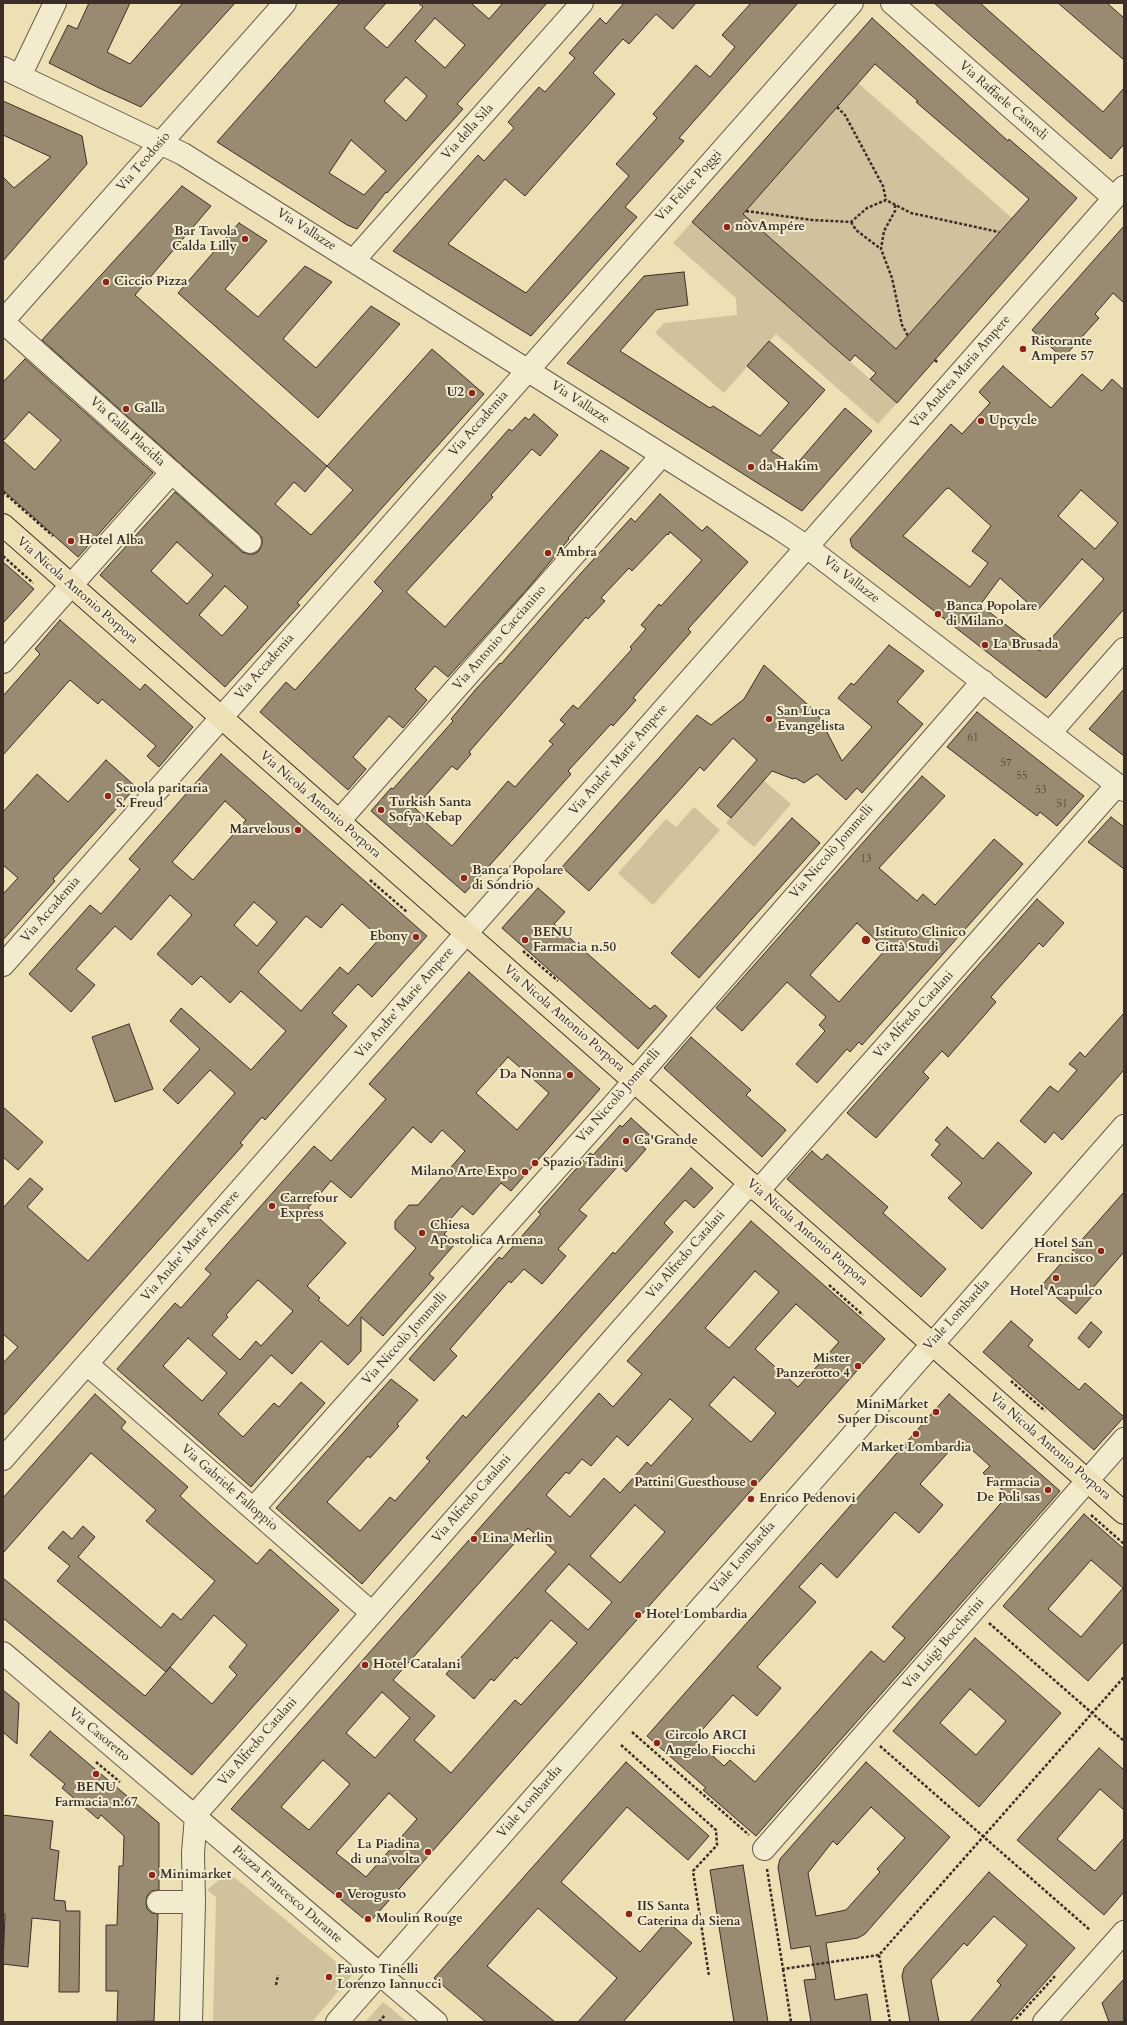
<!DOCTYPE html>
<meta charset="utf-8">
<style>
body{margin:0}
#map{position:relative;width:1127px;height:2025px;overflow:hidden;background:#ede0b4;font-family:Cardo,serif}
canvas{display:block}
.frame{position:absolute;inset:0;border:4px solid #3b2e29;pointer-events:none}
</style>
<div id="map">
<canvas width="1127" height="2025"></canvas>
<div class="frame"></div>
</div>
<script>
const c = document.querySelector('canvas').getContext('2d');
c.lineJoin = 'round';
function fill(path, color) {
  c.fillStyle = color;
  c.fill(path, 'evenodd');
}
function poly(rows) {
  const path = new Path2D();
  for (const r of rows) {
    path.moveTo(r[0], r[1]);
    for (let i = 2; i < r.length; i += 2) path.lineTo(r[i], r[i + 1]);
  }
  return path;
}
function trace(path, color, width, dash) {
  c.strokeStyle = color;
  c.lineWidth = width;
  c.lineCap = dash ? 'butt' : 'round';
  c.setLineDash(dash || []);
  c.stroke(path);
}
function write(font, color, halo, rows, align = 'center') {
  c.font = font + ' Cardo,serif';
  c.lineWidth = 4;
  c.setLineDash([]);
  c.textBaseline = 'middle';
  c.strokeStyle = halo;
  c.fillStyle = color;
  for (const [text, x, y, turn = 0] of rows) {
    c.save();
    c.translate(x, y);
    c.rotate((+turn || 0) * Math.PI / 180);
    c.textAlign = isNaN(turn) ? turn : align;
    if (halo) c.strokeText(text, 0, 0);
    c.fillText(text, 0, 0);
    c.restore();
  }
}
fill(poly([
 [858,83,1012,218,896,349,743,214],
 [692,222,897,403,878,424,776,334,724,393,655,333,664,323,737,315,736,298,673,243],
 [763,780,791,804,754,847,726,823],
 [694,807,720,830,653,905,618,873,666,819,676,827],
 [228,1872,352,1975,312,2022,213,2022,216,1897,207,1890],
 [383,2002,394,2011,407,2022,365,2022]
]), '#cfc29c');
const building = poly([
 [89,3,130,3,107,52,130,64,183,3,235,3,141,107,99,88,49,63,68,25,77,29,89,3],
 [340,3,386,3,364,28,387,48,423,7,418,3,471,3,489,19,503,3,547,3,457,104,463,109,387,193,386,192,357,229,347,225,217,142,340,3],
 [435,18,465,45,445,68,415,41,435,18],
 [406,77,427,96,406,121,384,101,406,77],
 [351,140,386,171,364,195,329,173,351,140],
 [624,3,696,3,673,29,656,14,629,44,623,39,593,73,615,94,525,196,505,179,448,244,526,293,629,176,616,164,657,118,653,114,696,65,710,77,735,47,722,35,751,3,798,3,679,138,684,141,625,207,637,217,531,336,393,251,478,155,484,161,514,128,508,122,539,87,545,92,575,58,569,53,600,18,606,24,624,3],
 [934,3,980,3,1103,112,1124,88,1124,144,1111,159,934,3],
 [1058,3,1107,3,1124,18,1124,60,1058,3],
 [872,18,1008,141,1009,139,1077,198,897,403,870,379,876,373,855,355,850,361,692,222,872,18],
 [875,64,918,101,916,102,1029,199,896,349,743,214,875,64],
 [3,101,82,136,87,164,3,261,3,177,14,188,51,157,3,135,3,101],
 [182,186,211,206,135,295,327,466,432,349,484,394,297,603,300,605,225,687,100,575,175,492,242,552,248,554,254,554,259,551,262,544,262,538,258,533,42,340,182,186],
 [327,466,353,490,311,535,275,504,294,482,305,492,327,466],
 [177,542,213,575,187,604,151,571,177,542],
 [225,586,248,607,222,636,199,615,225,586],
 [239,223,267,241,225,289,258,317,305,266,332,282,283,339,316,368,371,306,400,324,318,418,178,293,239,223],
 [1124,226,1124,303,1113,293,1095,314,1099,318,1063,358,1032,330,1124,226],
 [684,272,688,305,656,310,620,351,710,408,713,406,760,436,789,403,747,366,769,341,825,390,771,451,795,466,845,408,872,431,802,511,567,363,644,276,684,272],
 [25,359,153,473,78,557,3,490,3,382,25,359],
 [29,412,61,440,35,470,3,441,29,412],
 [1003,366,1051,408,1082,374,1102,391,1112,379,1124,390,1124,609,1046,698,852,547,850,539,951,424,962,434,990,403,979,392,1003,366],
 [949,488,991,526,972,551,988,563,970,587,903,536,946,489,949,488],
 [1081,490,1118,523,1095,549,1058,516,1081,490],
 [1082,559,1104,579,1040,651,980,605,1000,578,1037,611,1082,559],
 [534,414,558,435,540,456,532,449,491,495,493,497,406,592,445,627,601,450,629,468,568,538,569,539,529,587,448,677,435,666,415,689,427,700,403,728,389,716,353,757,366,769,348,790,260,712,286,682,295,690,383,591,374,582,509,429,512,431,525,417,529,420,534,414],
 [660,494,702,531,707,526,748,562,688,629,691,632,633,698,636,700,613,726,611,724,568,771,571,774,465,893,371,811,391,788,393,789,453,721,451,719,476,689,500,663,501,664,553,604,631,518,635,522,660,494],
 [670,532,702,560,661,606,659,604,641,625,646,629,630,647,632,649,578,709,573,705,560,720,565,724,549,741,553,744,515,787,508,781,452,846,426,823,428,820,415,808,452,766,457,770,471,754,469,752,533,678,586,617,588,619,605,601,601,598,629,568,632,571,667,534,668,535,670,532],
 [3,562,34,589,3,623,3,562],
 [60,620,140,690,145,684,193,727,159,767,147,756,156,746,102,699,98,704,70,680,3,755,3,696,40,654,35,649,60,620],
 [889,645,924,671,897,702,923,724,862,793,857,788,846,800,817,774,804,783,795,778,793,779,772,771,731,818,717,806,757,760,733,738,704,771,700,767,589,891,562,867,697,715,711,725,744,699,764,665,817,713,842,761,872,727,838,698,851,683,854,685,889,645],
 [1124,689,1124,756,1089,729,1124,689],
 [977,712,1084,796,1057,826,1040,812,1037,816,947,747,977,712],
 [221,754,427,936,372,997,358,984,332,1013,347,1026,265,1120,262,1117,240,1143,243,1145,3,1416,3,1363,18,1347,3,1334,3,1208,30,1178,43,1189,27,1207,88,1261,235,1093,210,1070,178,1104,163,1090,200,1049,170,1021,181,1008,251,1070,286,1031,241,991,230,1003,201,976,192,985,157,954,192,915,170,895,131,940,115,926,76,969,95,985,71,1012,29,974,90,905,101,914,140,869,129,859,221,754],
 [225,801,246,820,193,880,172,862,225,801],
 [254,902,277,922,257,946,234,925,254,902],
 [342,904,380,938,348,974,340,967,301,1011,258,972,306,916,321,928,342,904],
 [106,760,136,787,53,879,55,881,3,940,3,894,18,878,3,865,3,812,37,774,68,802,106,760],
 [922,776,945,796,879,868,917,901,923,894,935,905,994,839,1023,864,862,1045,859,1042,850,1052,847,1049,817,1083,796,1064,825,1031,819,1025,826,1017,787,982,742,1031,716,1008,922,776],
 [857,923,886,949,839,1002,810,975,857,923],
 [1111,817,1124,827,1124,869,1088,842,1111,817],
 [792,818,820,843,699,978,671,953,792,818],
 [538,888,565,912,554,924,650,1009,655,1005,667,1016,638,1049,502,928,538,888],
 [1037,899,1064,923,1043,947,1039,943,997,990,991,997,996,1002,948,1057,942,1051,923,1072,929,1078,876,1138,847,1113,1037,899],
 [469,972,600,1089,511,1191,501,1183,473,1215,462,1206,443,1228,447,1231,444,1234,455,1244,429,1274,434,1278,383,1336,361,1317,361,1351,348,1365,321,1341,292,1374,271,1355,218,1414,243,1437,274,1403,279,1407,301,1382,325,1403,251,1487,117,1369,175,1303,181,1308,211,1274,205,1269,314,1146,331,1161,386,1099,369,1084,469,972],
 [508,1057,549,1093,517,1130,476,1093,508,1057],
 [413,1127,431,1143,442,1130,465,1151,418,1205,409,1205,395,1221,395,1229,416,1248,348,1326,318,1300,320,1298,307,1286,346,1243,308,1208,331,1181,351,1198,413,1127],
 [258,1280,293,1311,261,1346,256,1341,240,1360,212,1335,228,1317,226,1315,258,1280],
 [188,1338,227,1373,202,1401,163,1366,188,1338],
 [1124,1013,1124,1070,1062,1140,1054,1132,1045,1143,1020,1121,1050,1086,1058,1092,1077,1070,1069,1064,1080,1052,1085,1057,1124,1013],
 [129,1024,153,1089,115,1102,92,1037,129,1024],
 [691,1037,751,1090,746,1095,786,1130,762,1157,664,1068,691,1037],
 [3,1107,43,1142,18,1170,3,1157,3,1107],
 [631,1118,651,1136,642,1146,646,1149,626,1172,619,1165,579,1210,587,1216,558,1249,566,1256,542,1284,524,1269,511,1283,509,1281,450,1349,457,1356,434,1381,409,1359,499,1257,502,1259,541,1214,538,1212,590,1153,593,1155,620,1125,622,1127,631,1118],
 [947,1127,983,1159,998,1142,1032,1173,982,1229,948,1198,962,1183,931,1155,940,1144,935,1140,947,1127],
 [812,1151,822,1160,827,1154,888,1207,883,1213,946,1269,921,1297,787,1179,812,1151],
 [691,1168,713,1188,694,1208,685,1200,664,1223,673,1232,362,1584,276,1508,391,1379,418,1400,397,1424,399,1426,370,1458,368,1456,327,1502,360,1531,390,1497,395,1501,430,1461,426,1458,463,1415,466,1418,613,1252,615,1254,691,1168],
 [1124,1192,1124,1252,1091,1290,1095,1293,1076,1314,1042,1285,1124,1192],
 [751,1221,885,1339,369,1923,231,1809,599,1393,613,1407,642,1374,627,1361,751,1221],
 [755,1271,779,1292,729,1348,705,1328,755,1271],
 [796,1304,839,1342,798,1387,755,1349,796,1304],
 [734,1377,776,1413,751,1442,709,1405,734,1377],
 [670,1399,693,1419,651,1466,647,1462,620,1493,604,1478,570,1517,546,1495,566,1472,569,1474,582,1459,591,1466,617,1436,628,1446,670,1399],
 [635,1505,665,1532,620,1583,590,1556,635,1505],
 [528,1528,556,1552,446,1674,474,1699,491,1679,494,1681,515,1657,517,1659,551,1620,577,1643,521,1705,515,1700,451,1773,414,1740,435,1716,393,1680,528,1528],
 [569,1564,612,1602,588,1630,545,1591,569,1564],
 [382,1692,410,1718,375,1758,346,1733,382,1692],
 [323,1760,350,1784,309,1830,281,1807,323,1760],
 [389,1793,417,1819,366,1877,336,1853,389,1793],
 [1011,1321,1033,1340,1028,1346,1079,1390,1085,1383,1124,1417,1094,1450,983,1352,1011,1321],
 [1091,1322,1102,1332,1089,1348,1078,1338,1091,1322],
 [95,1394,126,1422,121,1428,188,1487,180,1496,212,1525,257,1564,270,1549,339,1610,192,1775,3,1618,3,1578,145,1696,170,1667,212,1704,237,1675,229,1667,247,1645,214,1615,166,1672,57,1581,70,1566,48,1548,63,1531,72,1539,83,1526,95,1537,78,1557,161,1628,173,1613,181,1620,215,1581,146,1521,156,1510,91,1453,3,1553,3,1498,95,1394],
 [949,1394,1060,1491,756,1836,703,1790,706,1788,647,1736,949,1394],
 [960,1439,990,1466,983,1473,1008,1495,892,1627,905,1638,884,1662,871,1651,755,1782,730,1760,724,1766,694,1739,733,1695,757,1716,781,1688,757,1667,816,1602,799,1587,821,1563,837,1578,895,1512,919,1533,943,1505,920,1484,960,1439],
 [1084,1514,1124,1549,1124,1641,1088,1681,1003,1606,1084,1514],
 [1091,1560,1123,1588,1081,1637,1048,1609,1091,1560],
 [975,1638,1061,1713,979,1807,893,1731,975,1638],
 [970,1689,1006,1721,976,1755,940,1723,970,1689],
 [3,1690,19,1703,17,1744,3,1732,3,1690],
 [50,1731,159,1823,159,1890,151,1891,147,1896,146,1902,147,1909,152,1913,158,1914,154,2021,117,2022,118,1991,106,1991,106,1925,117,1925,119,1866,123,1866,124,1836,101,1815,98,1819,62,1788,65,1784,30,1755,50,1731],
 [1099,1748,1124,1770,1124,1810,1100,1789,1057,1839,1095,1871,1124,1838,1124,1892,1104,1915,1017,1840,1099,1748],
 [626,1762,709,1836,688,1860,627,1807,561,1882,640,1952,667,1921,692,1943,623,2022,578,2022,617,1978,538,1908,487,1966,555,2022,486,2022,434,1978,626,1762],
 [866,1762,950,1837,865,1934,858,1938,826,1943,835,2000,867,1994,871,2022,811,2022,804,1980,816,1979,810,1946,791,1949,778,1867,780,1859,866,1762],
 [871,1807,905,1838,877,1869,880,1872,846,1910,816,1916,808,1873,833,1841,837,1845,871,1807],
 [3,1815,53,1821,50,1849,59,1851,54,1900,65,1901,66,1911,80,1911,79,1992,59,1992,60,1921,32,1918,28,1967,3,1964,5,1914,3,1914,3,1815],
 [743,1865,768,2022,734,2022,710,1870,743,1865],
 [989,1872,1075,1948,1010,2022,970,2022,1001,1985,997,1981,1027,1945,994,1916,967,1946,964,1943,931,1980,939,2022,910,2022,902,1976,904,1968,989,1872],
 [1124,1979,1124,2022,1109,2022,1102,2003,1124,1979]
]);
fill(building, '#988b71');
trace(building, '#3b2e29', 1);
const minor = poly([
 [892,3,1114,198],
 [3,68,183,154,780,529,807,547,1124,790],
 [20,76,55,3],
 [354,260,582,3],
 [3,321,285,3],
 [3,322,250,542],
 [3,662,172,472],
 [1050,733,1124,649],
 [339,821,662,455],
 [3,965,852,3],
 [758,1191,1117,785],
 [87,1364,372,1613],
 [3,1459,1124,187],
 [253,1509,615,1103,983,681],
 [3,1653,436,2022],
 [764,1849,1124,1439],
 [158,1902,194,1902],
 [191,2022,194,1902,193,1853,196,1816,201,1808,750,1183],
 [337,2022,1124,1126],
 [1044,2022,1124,1932]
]);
const major = poly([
 [3,525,1124,1513]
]);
trace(minor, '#685a4c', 24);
trace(major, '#3b2e29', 24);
trace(poly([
 [837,107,845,115,883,186,886,200],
 [895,205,895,211,884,231,881,249,892,278,902,325,908,336],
 [746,211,812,220,851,222,867,208,886,200,911,213,999,232],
 [851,222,856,230,881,249],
 [935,360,938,363],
 [3,492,53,536],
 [3,556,33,583],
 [370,880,407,912],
 [523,951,558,981],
 [829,1285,863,1315],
 [1011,1381,1045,1411],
 [1091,1515,1124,1544],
 [989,1623,1124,1741],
 [632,1732,749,1835],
 [621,1745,716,1830,717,1845,693,1871,709,1976],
 [880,1746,1090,1930],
 [96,1762,120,1782],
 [767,1869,783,1969,879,1955,1124,1677],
 [879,1955,890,2022],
 [783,1969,791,2022],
 [276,1985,278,1975],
 [1016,2019,1055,1976],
 [379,2022,385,2015]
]), '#3b2e29', 2.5, [3, 2]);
trace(minor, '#f3ebce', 22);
trace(major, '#ede0b4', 22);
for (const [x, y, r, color] of [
 [727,227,4,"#8f2418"],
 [245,239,4,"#8f2418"],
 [106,282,4,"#8f2418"],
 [1023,349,4,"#8f2418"],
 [472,393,4,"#8f2418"],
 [126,409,4,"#8f2418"],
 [981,421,4,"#8f2418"],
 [751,467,4,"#8f2418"],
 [71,541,4,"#8f2418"],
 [548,553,4,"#8f2418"],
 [938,614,4,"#8f2418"],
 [985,645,4,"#8f2418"],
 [769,719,4,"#8f2418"],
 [108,796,4,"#8f2418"],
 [381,810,4,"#8f2418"],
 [298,830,4,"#8f2418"],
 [464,878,4,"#8f2418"],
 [416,937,4,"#8f2418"],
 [525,940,4,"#8f2418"],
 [866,940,5,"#8f2418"],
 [570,1075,4,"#8f2418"],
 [626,1141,4,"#8f2418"],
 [535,1163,4,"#8f2418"],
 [525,1172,4,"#8f2418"],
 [272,1206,4,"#8f2418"],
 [422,1233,4,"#8f2418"],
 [1101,1251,4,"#8f2418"],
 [1056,1278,4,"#8f2418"],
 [858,1366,4,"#8f2418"],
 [936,1412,4,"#8f2418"],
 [916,1434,4,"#8f2418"],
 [754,1483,4,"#8f2418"],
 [1048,1490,4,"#8f2418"],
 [751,1499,4,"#8f2418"],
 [474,1539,4,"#8f2418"],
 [638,1615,4,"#8f2418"],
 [365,1665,4,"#8f2418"],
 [657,1743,4,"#8f2418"],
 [96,1774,4,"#8f2418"],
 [428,1852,4,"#8f2418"],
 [152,1875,4,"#8f2418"],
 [339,1895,4,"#8f2418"],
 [629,1914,4,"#8f2418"],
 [368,1919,4,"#8f2418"],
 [329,1977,4,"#8f2418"]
]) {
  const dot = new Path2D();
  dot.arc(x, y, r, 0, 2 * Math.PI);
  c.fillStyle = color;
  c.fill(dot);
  trace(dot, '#f3ebce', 1.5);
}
write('11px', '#52453b', null, [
 ["61",973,738],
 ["57",1006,763],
 ["55",1022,776],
 ["53",1041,790],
 ["51",1062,804],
 ["13",866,859]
]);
write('13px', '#3b2e29', '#f3ebce', [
 ["Via Raffaele Casnedi",1003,101,41],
 ["Via della Sila",468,132,-48],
 ["Via Teodosio",144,162,-49],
 ["Via Felice Poggi",689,186,-48],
 ["Via Vallazze",306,230,32],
 ["Via Andrea Maria Ampere",961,372,-49],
 ["Via Vallazze",580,403,33],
 ["Via Accademia",479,424,-49],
 ["Via Galla Placidia",127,432,42],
 ["Via Vallazze",851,580,38],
 ["Via Nicola Antonio Porpora",77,591,41],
 ["Via Antonio Caccianino",500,638,-49],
 ["Via Accademia",265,667,-49],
 ["Via Andre' Marie Ampere",619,760,-49],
 ["Via Nicola Antonio Porpora",320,805,41],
 ["Via Niccolò Jommelli",832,852,-49],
 ["Via Accademia",51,910,-49],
 ["Via Andre' Marie Ampere",405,1003,-49],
 ["Via Alfredo Catalani",914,1015,-48],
 ["Via Nicola Antonio Porpora",564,1019,41],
 ["Via Niccolò Jommelli",619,1096,-49],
 ["Via Nicola Antonio Porpora",807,1233,41],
 ["Via Andre' Marie Ampere",191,1246,-49],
 ["Via Alfredo Catalani",686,1255,-49],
 ["Viale Lombardia",957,1315,-48],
 ["Via Niccolò Jommelli",405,1339,-48],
 ["Via Nicola Antonio Porpora",1050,1447,41],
 ["Via Gabriele Falloppio",229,1488,41],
 ["Via Alfredo Catalani",472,1499,-49],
 ["Viale Lombardia",743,1558,-49],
 ["Via Luigi Boccherini",944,1644,-49],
 ["Via Casoretto",99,1735,40],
 ["Via Alfredo Catalani",258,1742,-49],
 ["Viale Lombardia",530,1802,-49],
 ["Piazza Francesco Durante",287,1895,41]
]);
write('bold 13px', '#3b2e29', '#f3ebce', [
 ["nòvAmpére",735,227],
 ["Bar Tavola",237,232,"right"],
 ["Calda Lilly",237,247,"right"],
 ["Ciccio Pizza",114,282],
 ["Ristorante",1031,342],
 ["Ampere 57",1031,357],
 ["U2",464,393,"right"],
 ["Galla",134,409],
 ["Upcycle",989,421],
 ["da Hakim",759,467],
 ["Hotel Alba",79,541],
 ["Ambra",556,553],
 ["Banca Popolare",946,607],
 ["di Milano",946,622],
 ["La Brusada",993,645],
 ["San Luca",777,712],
 ["Evangelista",777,727],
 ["Scuola paritaria",116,789],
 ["S. Freud",116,804],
 ["Turkish Santa",389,803],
 ["Sofya Kebap",389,818],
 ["Marvelous",290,830,"right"],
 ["Banca Popolare",472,871],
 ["di Sondrio",472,886],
 ["BENU",533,933],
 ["Farmacia n.50",533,948],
 ["Istituto Clinico",875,933],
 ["Città Studi",875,948],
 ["Ebony",408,937,"right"],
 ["Da Nonna",562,1075,"right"],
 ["Ca'Grande",634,1141],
 ["Spazio Tadini",543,1163],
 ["Milano Arte Expo",517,1172,"right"],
 ["Carrefour",280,1199],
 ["Express",280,1214],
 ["Chiesa",430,1226],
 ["Apostolica Armena",430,1241],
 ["Hotel San",1093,1244,"right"],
 ["Francisco",1093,1259,"right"],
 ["Hotel Acapulco",1056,1292,"center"],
 ["Mister",850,1359,"right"],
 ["Panzerotto 4",850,1374,"right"],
 ["MiniMarket",928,1405,"right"],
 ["Super Discount",928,1420,"right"],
 ["Market Lombardia",916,1448,"center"],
 ["Pattini Guesthouse",746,1483,"right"],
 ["Farmacia",1040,1483,"right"],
 ["De Poli sas",1040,1498,"right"],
 ["Enrico Pedenovi",759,1499],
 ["Lina Merlin",482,1539],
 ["Hotel Lombardia",646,1615],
 ["Hotel Catalani",373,1665],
 ["Circolo ARCI",665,1736],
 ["Angelo Fiocchi",665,1751],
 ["BENU",96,1788,"center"],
 ["Farmacia n.67",96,1803,"center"],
 ["La Piadina",420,1845,"right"],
 ["di una volta",420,1860,"right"],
 ["Minimarket",160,1875],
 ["Verogusto",347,1895],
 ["IIS Santa",637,1907],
 ["Caterina da Siena",637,1922],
 ["Moulin Rouge",376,1919],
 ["Fausto Tinelli",337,1970],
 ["Lorenzo Iannucci",337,1985]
], 'left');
</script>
